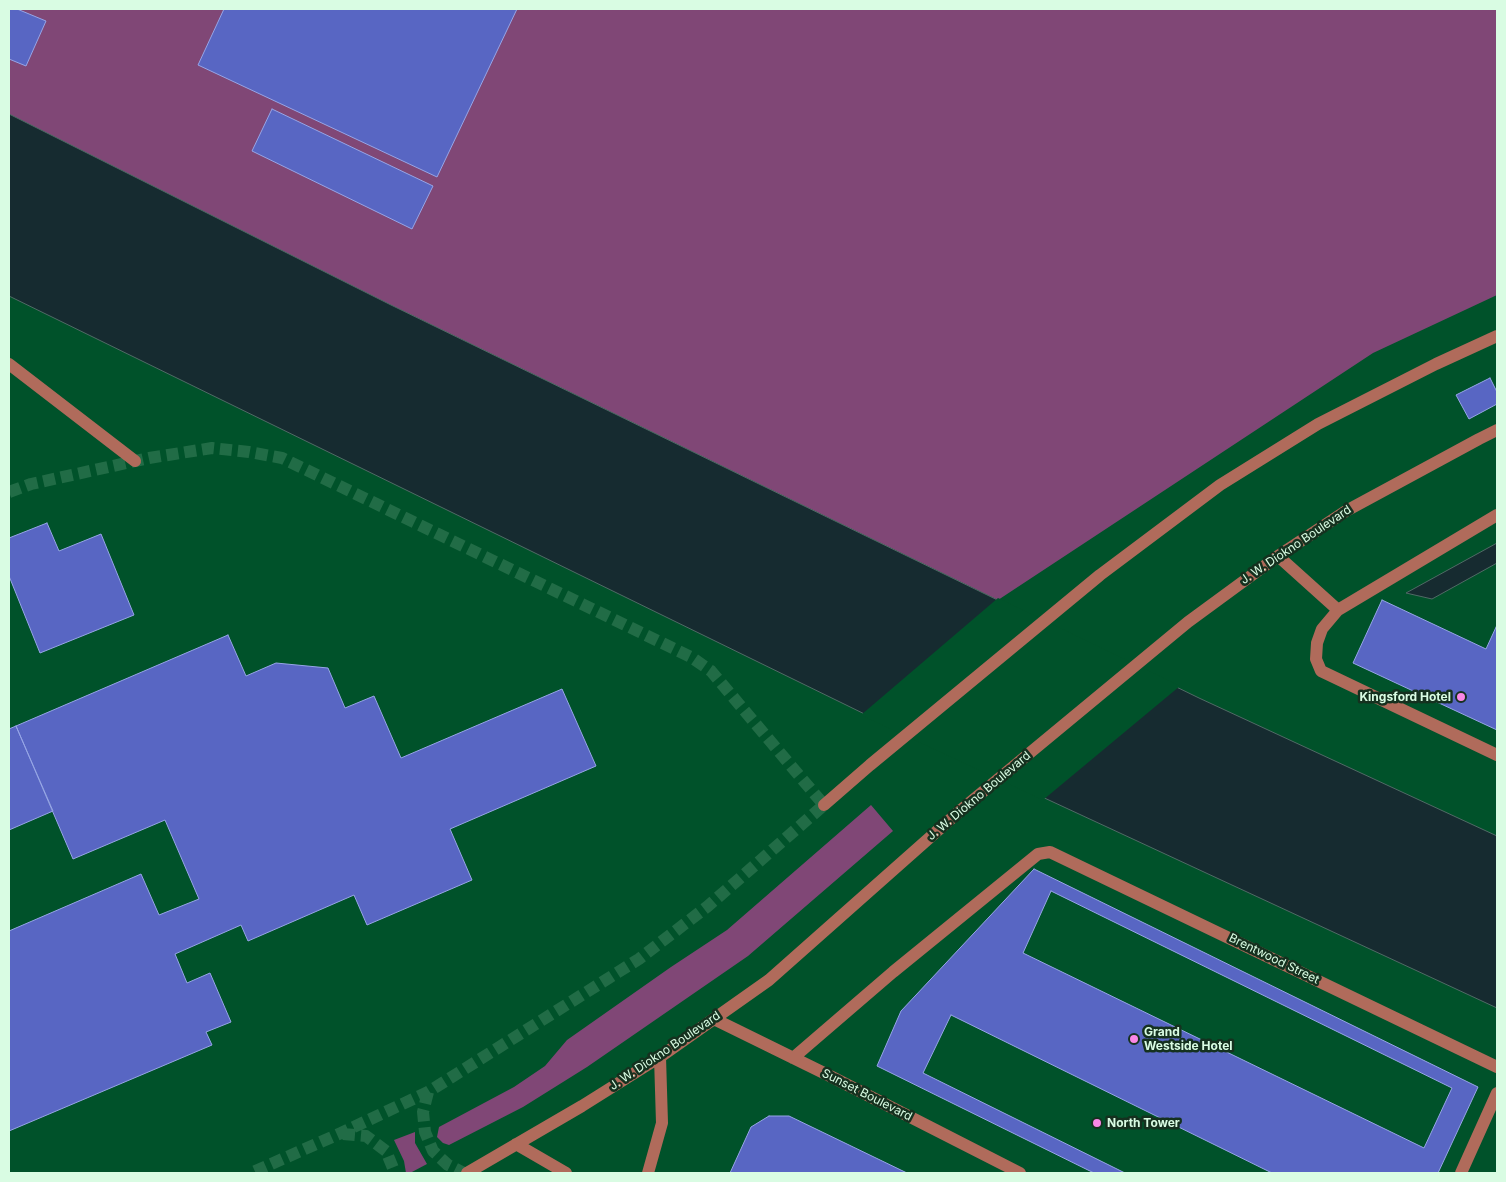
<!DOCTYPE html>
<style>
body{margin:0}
#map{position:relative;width:1506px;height:1182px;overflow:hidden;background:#00522a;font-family:Inter,sans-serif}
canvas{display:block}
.frame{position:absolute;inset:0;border:10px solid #d9fce3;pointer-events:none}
</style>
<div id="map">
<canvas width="1506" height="1182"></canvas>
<div class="frame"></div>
</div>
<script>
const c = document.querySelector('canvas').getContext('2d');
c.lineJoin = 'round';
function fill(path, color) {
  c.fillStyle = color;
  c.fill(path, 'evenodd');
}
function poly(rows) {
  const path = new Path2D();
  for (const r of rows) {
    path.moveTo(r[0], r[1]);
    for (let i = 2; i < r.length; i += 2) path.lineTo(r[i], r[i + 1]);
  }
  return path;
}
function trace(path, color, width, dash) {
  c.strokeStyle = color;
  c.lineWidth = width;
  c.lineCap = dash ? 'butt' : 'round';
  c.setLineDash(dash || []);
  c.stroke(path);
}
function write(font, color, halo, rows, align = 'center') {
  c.font = font + ' Inter,sans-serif';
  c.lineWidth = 5;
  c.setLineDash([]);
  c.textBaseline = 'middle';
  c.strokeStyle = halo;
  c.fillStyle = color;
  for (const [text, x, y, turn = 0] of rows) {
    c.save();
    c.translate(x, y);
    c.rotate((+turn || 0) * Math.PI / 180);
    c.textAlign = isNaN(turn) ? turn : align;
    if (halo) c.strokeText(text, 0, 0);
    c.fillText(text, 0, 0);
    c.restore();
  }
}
fill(poly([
 [9,9,1497,9,1497,295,1373,353,998,600,391,305,9,114],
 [871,805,893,831,748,956,587,1067,523,1107,449,1145,443,1143,437,1137,439,1127,514,1087,545,1066,567,1040,671,967,727,930],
 [415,1132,415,1143,427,1164,410,1173,406,1173,404,1161,394,1140]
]), '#804776');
const water = poly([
 [9,114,391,305,1199,698,1497,836,1497,1008,885,724,9,296,9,114],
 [1497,543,1497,563,1432,599,1406,593,1497,543]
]);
fill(water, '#162b30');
trace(water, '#506a66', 1);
fill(poly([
 [998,598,1180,686,1043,800,861,715]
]), '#00522a');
const building = poly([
 [9,9,17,9,46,21,26,66,9,59,9,9],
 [224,9,517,9,437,177,198,65,224,9],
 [272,109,433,186,412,229,252,151,272,109],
 [1490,378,1497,392,1497,404,1469,419,1456,395,1490,378],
 [47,523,59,551,101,534,134,615,40,653,9,576,9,538,47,523],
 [1382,600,1486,649,1497,625,1497,730,1353,663,1382,600],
 [228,635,246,676,276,663,328,668,345,708,374,696,401,758,562,689,596,766,450,829,472,880,367,925,354,895,248,941,241,925,175,954,187,983,210,973,231,1022,206,1032,212,1045,9,1131,9,931,141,874,159,915,199,899,165,820,73,859,16,726,228,635],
 [16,726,53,811,9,830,9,729,16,726],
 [1034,869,1478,1087,1438,1173,1094,1173,877,1066,901,1011,1034,869],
 [1051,891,1452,1088,1424,1148,1023,953,1051,891],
 [951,1015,1272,1173,1125,1173,923,1073,951,1015],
 [769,1116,789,1116,907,1173,730,1173,751,1127,769,1116]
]);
fill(building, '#5866c3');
trace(building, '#96a5e7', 1);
trace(poly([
 [9,492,31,484,149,458,212,448,249,452,282,458,691,657,711,671,824,805,708,906,639,959,428,1092,341,1133,251,1173],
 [428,1092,423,1112,425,1132,433,1151,448,1165,464,1173],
 [343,1134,366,1136,386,1151,395,1173]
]), '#216c46', 12, [12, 6]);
trace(poly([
 [9,364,135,461],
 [1497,515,1338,610,1322,629,1317,643,1316,659,1321,671,1497,755],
 [1278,556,1338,610],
 [824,805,870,765,1100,575,1220,485,1318,424,1436,364,1497,336],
 [714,1019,828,1075,1020,1173],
 [793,1058,893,972,1038,854,1050,852,1497,1067],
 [516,1144,566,1173],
 [467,1173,582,1106,660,1057,769,980,962,809,1188,622,1278,556,1346,511,1479,439,1497,430],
 [648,1173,662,1123,660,1057],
 [1461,1173,1497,1093]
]), '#b06b5b', 12);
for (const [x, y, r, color] of [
 [1461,697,5,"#fa87e6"],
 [1134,1039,5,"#fa87e6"],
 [1097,1123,5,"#fa87e6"]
]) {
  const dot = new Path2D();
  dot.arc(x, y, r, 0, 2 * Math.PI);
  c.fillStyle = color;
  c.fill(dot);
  trace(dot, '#15311f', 2);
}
write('12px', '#d9fce3', '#15311f', [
 ["J. W. Diokno Boulevard",1296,545,-34],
 ["J. W. Diokno Boulevard",979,796,-40],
 ["Brentwood Street",1274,959,26],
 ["J. W. Diokno Boulevard",665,1051,-34],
 ["Sunset Boulevard",867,1095,27]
]);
write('bold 12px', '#d9fce3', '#15311f', [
 ["Kingsford Hotel",1451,697,"right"],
 ["Grand",1144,1032],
 ["Westside Hotel",1144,1046],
 ["North Tower",1107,1123]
], 'left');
</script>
